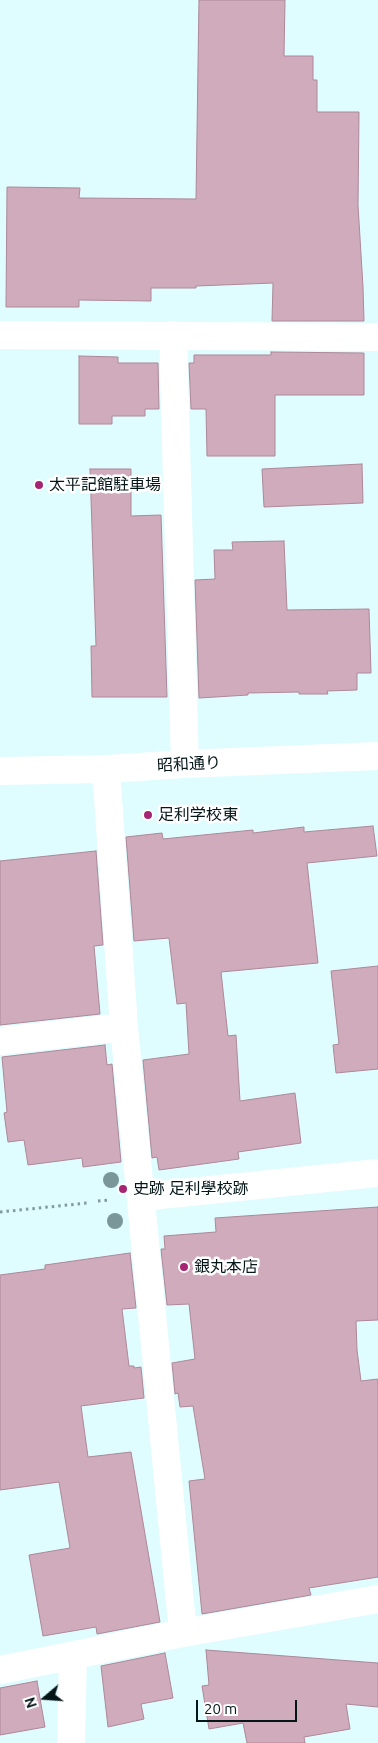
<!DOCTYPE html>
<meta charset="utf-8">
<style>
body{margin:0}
#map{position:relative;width:378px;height:1743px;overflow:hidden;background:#dffcfe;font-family:Ubuntu,sans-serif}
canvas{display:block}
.north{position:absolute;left:20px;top:1673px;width:50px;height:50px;-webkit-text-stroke:4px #fff;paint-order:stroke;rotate:252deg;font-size:14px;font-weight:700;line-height:20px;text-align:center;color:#051618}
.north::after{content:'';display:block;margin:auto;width:18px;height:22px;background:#051618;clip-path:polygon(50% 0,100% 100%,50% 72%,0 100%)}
.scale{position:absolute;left:196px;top:1700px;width:101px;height:22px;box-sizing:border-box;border:2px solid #051618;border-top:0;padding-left:6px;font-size:15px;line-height:18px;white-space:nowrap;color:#051618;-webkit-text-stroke:4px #fff;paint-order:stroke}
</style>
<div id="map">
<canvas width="378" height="1743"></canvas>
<div class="north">N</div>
<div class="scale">20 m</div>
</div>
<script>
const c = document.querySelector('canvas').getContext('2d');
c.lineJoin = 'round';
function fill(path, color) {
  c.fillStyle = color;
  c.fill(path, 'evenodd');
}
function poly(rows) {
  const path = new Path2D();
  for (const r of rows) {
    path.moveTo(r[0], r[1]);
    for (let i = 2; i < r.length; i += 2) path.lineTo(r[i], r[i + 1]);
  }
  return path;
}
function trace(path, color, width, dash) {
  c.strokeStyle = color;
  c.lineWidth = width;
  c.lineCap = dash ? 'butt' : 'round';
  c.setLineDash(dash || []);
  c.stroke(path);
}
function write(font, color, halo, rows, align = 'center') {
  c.font = font + ' Ubuntu,"Noto Sans JP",sans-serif';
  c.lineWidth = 5;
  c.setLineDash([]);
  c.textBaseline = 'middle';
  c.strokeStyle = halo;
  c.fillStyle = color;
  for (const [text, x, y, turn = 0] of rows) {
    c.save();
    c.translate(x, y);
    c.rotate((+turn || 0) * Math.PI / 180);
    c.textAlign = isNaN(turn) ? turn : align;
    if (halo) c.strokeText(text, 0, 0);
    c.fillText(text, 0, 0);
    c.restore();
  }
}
const building = poly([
 [199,0,285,0,284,56,313,56,313,80,317,80,317,112,359,112,358,205,363,287,364,321,272,321,273,283,196,286,196,288,151,288,151,301,79,300,79,307,6,307,7,187,80,188,79,198,196,199,199,0],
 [271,352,364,353,364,395,275,395,275,456,207,456,206,409,191,409,189,363,194,363,194,355,271,355,271,352],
 [79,356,118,357,118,363,158,363,159,409,145,409,145,416,112,416,112,424,79,424,79,356],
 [362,464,363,503,264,507,262,469,362,464],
 [90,469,131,469,131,516,161,515,167,697,92,697,91,646,96,646,90,469],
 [284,541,287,610,369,609,371,673,357,673,357,690,327,691,328,694,299,694,299,692,248,693,248,695,199,698,195,580,215,579,214,550,233,550,232,542,284,541],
 [373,826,377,856,307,863,318,963,221,972,228,1036,236,1035,240,1101,295,1093,301,1143,238,1152,239,1159,159,1170,157,1157,152,1158,143,1060,189,1054,186,1003,177,1004,169,938,134,941,126,837,162,833,163,839,253,830,253,833,304,827,304,832,373,826],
 [96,851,103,945,94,946,100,1014,0,1025,0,861,96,851],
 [378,966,378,1069,336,1073,333,1045,339,1044,331,971,378,966],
 [105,1045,107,1065,112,1064,121,1162,83,1167,82,1158,28,1165,24,1140,8,1142,4,1113,7,1112,2,1057,105,1045],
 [378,1207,378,1320,356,1321,357,1350,361,1381,378,1379,378,1577,309,1588,311,1595,202,1614,189,1481,205,1479,193,1406,180,1407,178,1393,175,1394,172,1363,195,1359,189,1304,167,1305,161,1249,165,1249,164,1236,216,1232,215,1218,378,1207],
 [130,1253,136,1308,122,1309,129,1366,134,1366,134,1368,141,1367,144,1398,81,1406,88,1457,131,1452,160,1622,97,1634,96,1627,43,1636,29,1555,70,1548,59,1482,0,1490,0,1275,45,1269,45,1265,130,1253],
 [206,1650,378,1663,378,1707,346,1704,350,1729,304,1737,305,1743,247,1743,243,1723,209,1729,202,1686,209,1685,206,1650],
 [165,1653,173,1698,141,1704,144,1719,108,1727,101,1666,165,1653],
 [37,1681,45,1727,0,1735,0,1688,37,1681]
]);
fill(building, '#d0abbc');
trace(building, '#ac8899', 1);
trace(poly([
 [98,1201,110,1200],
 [0,1212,87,1203]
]), '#839b9d', 3, [2.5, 4]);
trace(poly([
 [0,335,378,337],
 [173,335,185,764],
 [106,769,124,1027,183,1633],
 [0,1041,124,1027],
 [141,1197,378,1173],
 [0,1670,183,1633,378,1599],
 [71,1743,73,1655]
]), '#fff', 28);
trace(poly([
 [0,771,106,769,185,764,378,756]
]), '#fff', 28);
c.fillStyle = '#7b9698';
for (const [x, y] of [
 [111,1180],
 [115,1221]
]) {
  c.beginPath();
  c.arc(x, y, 8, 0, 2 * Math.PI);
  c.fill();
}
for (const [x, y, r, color] of [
 [39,485,5,"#a62573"],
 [148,815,5,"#a62573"],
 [123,1189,5,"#a62573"],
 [184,1267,5,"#a62573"]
]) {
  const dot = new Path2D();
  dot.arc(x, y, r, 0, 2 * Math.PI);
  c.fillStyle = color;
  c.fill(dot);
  trace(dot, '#fff', 2);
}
write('16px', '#051618', '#fff', [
 ["太平記館駐車場",49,485],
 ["足利学校東",158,815],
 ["史跡 足利學校跡",133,1189],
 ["銀丸本店",194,1267]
], 'left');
write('16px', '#051618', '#fff', [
 ["昭和通り",189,764,-3]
]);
</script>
